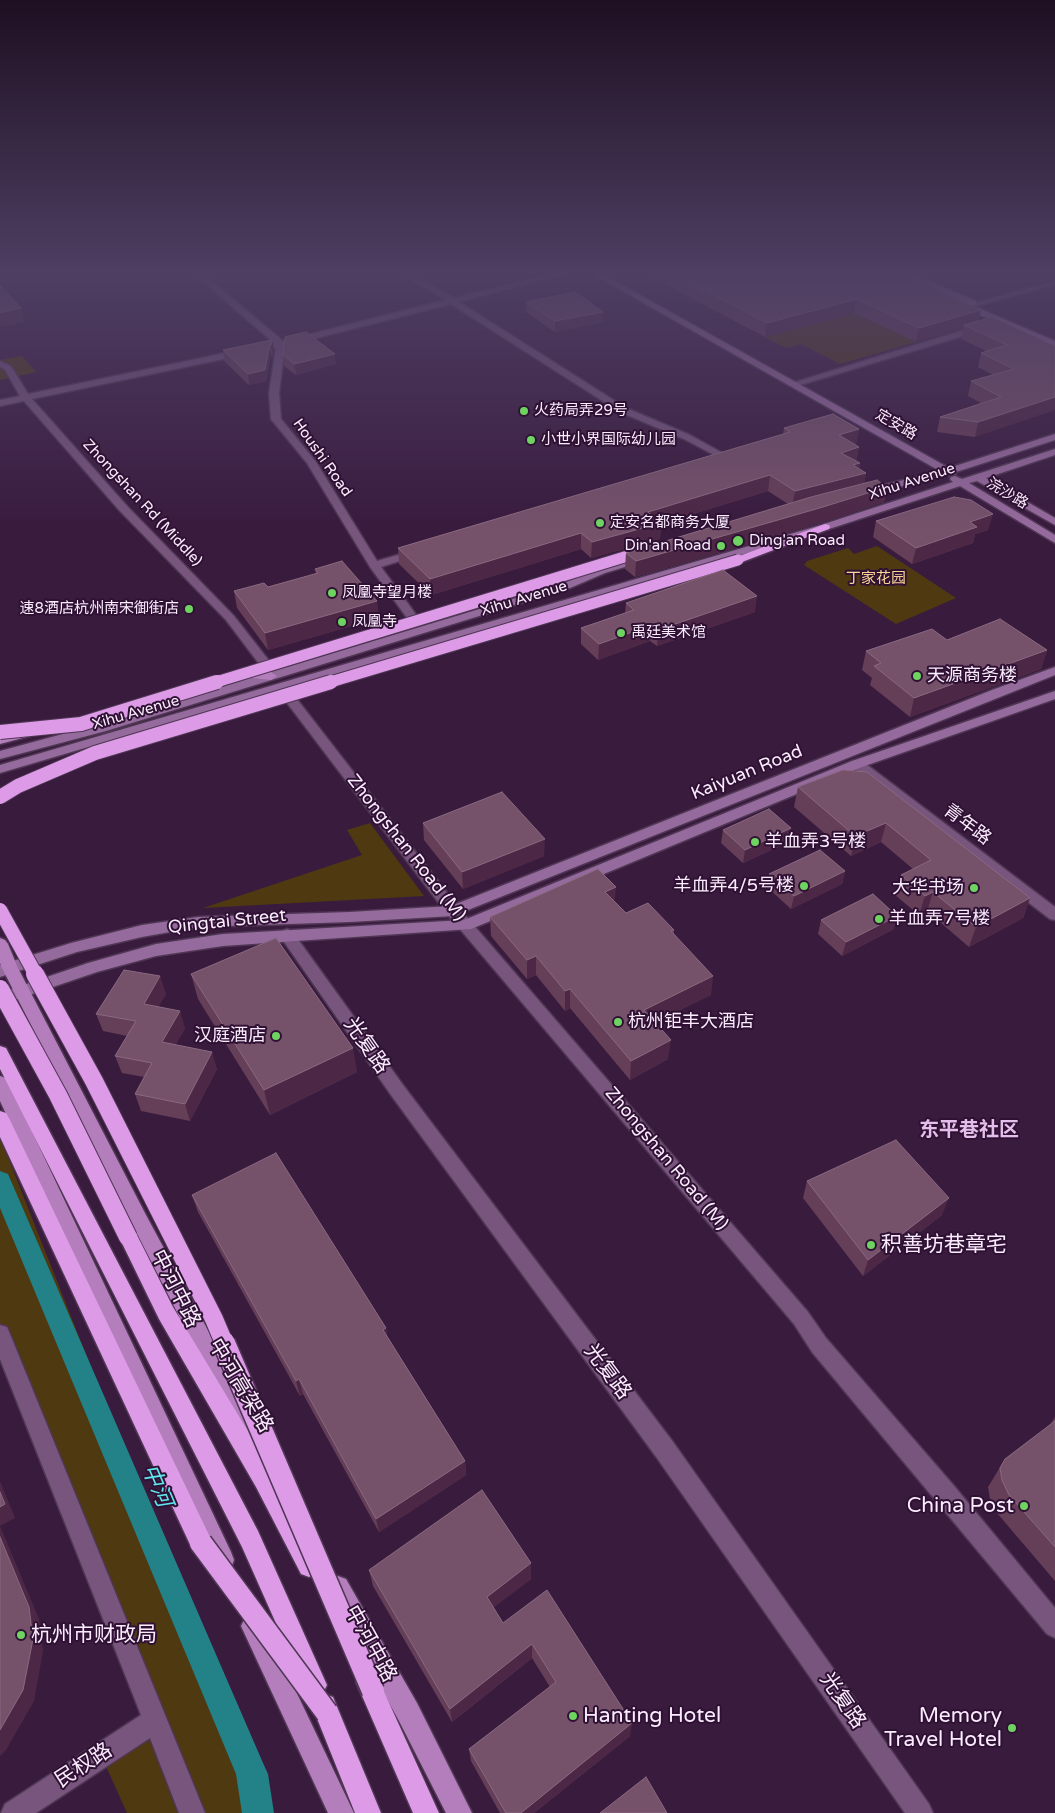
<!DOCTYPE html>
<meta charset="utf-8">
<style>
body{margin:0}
canvas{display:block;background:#391b3e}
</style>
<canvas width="1055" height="1813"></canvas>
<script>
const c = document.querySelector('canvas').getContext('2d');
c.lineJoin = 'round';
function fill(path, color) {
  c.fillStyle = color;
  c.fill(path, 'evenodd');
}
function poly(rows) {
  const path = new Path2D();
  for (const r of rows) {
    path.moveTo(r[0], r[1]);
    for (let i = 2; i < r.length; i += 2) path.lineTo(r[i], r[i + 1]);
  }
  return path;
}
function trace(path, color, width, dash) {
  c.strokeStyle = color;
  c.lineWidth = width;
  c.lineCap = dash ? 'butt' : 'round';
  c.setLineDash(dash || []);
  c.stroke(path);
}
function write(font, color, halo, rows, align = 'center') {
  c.font = font + ' "Varela Round","Noto Sans SC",sans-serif';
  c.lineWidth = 4;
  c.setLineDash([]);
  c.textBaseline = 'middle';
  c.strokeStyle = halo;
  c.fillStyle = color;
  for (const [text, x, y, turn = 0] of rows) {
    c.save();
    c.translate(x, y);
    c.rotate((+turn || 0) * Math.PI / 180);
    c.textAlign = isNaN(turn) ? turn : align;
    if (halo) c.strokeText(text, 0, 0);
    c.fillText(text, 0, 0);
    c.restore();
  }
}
fill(poly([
 [855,313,916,342,840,364,801,344,786,348,765,337],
 [22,356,36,372,0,380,0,360],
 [877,546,956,598,896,624,804,565,807,561,848,548,854,554],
 [370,823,424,896,203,908,362,855,347,830],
 [0,1137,252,1774,253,1813,127,1813,101,1755,155,1720,0,1339]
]), '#4e3911');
fill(poly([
 [0,1171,8,1174,11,1181,263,1763,268,1774,274,1813,242,1813,236,1774,0,1208,0,1171]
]), '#228288');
const street = poly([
 [192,272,201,272,283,341,446,300,397,272,407,272,454,298,559,272,572,272,459,302,626,408,690,435,726,455,724,457,718,457,684,439,620,412,451,304,285,346,279,393,281,419,316,462,377,561,418,549,423,552,422,554,381,567,420,620,414,624,410,622,370,567,307,463,271,419,269,393,276,348,32,399,127,506,234,616,270,662,268,665,260,665,226,620,119,510,24,401,0,406,0,400,20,396,5,370,0,367,0,361,11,366,28,394,274,343,192,272],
 [1055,281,1055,285,975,306,971,304,1055,281],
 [980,325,984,328,983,330,797,386,794,387,789,384,980,325],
 [282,684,286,685,458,907,808,1312,826,1338,955,1487,1055,1608,1055,1638,1047,1634,812,1352,794,1324,448,915,278,691,276,688,278,685,282,684],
 [857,760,862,761,1055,907,1055,920,1050,919,852,767,850,764,852,761,857,760],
 [287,929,292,931,403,1085,673,1442,929,1804,933,1813,905,1813,657,1458,391,1095,282,939,279,935,282,931,287,929],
 [0,1325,7,1327,10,1334,205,1813,179,1813,150,1738,36,1813,1,1813,5,1804,141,1715,0,1359,0,1325]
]);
const secondary = poly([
 [589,272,599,272,949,468,1055,434,1055,440,956,472,955,475,947,475,867,495,863,494,862,492,863,490,940,471,589,272],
 [898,272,908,272,976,301,976,305,971,305,1055,341,1055,347,959,306,959,302,964,302,898,272],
 [1055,449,1055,455,986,478,1055,518,1055,525,977,481,969,483,1055,535,1055,543,960,486,829,529,0,773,0,765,821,525,953,482,950,479,951,477,955,476,962,479,1055,449],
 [644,555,650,558,648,560,605,573,570,588,106,731,0,759,0,751,96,725,562,584,597,569,644,555],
 [1055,667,1055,675,453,916,350,922,198,927,142,937,77,952,0,977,0,965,71,943,142,925,198,917,350,912,451,906,992,690,1055,667],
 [1055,691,1055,699,862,767,471,929,223,946,156,956,97,972,0,1005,0,993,88,963,156,944,223,934,464,920,852,761,1055,691]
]);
const primary = poly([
 [252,670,271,672,277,676,271,680,252,678,241,681,235,677,237,674,252,670],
 [25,729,32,733,30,736,0,744,0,736,25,729],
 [0,938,5,940,8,944,18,968,146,1215,261,1429,265,1436,261,1443,254,1446,247,1443,209,1375,2,968,0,963,0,938],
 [0,1076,6,1078,9,1083,231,1552,234,1560,231,1568,223,1571,215,1568,0,1101,0,1076],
 [338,1576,346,1579,417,1703,472,1813,446,1813,399,1721,330,1595,327,1587,330,1579,338,1576],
 [253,1614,261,1618,354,1813,328,1813,241,1626,245,1618,253,1614]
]);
const highway = poly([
 [825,524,829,525,830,527,829,529,742,562,734,562,732,560,734,558,825,524],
 [0,1046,6,1048,258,1531,327,1685,323,1693,315,1697,307,1693,242,1547,0,1069,0,1046],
 [0,1111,6,1113,9,1118,209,1535,212,1543,209,1551,201,1554,193,1551,0,1137,0,1111],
 [128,1229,135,1231,173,1307,272,1471,317,1558,320,1566,317,1574,309,1577,301,1574,256,1487,159,1319,119,1237,121,1231,128,1229],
 [368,1670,376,1674,439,1813,413,1813,356,1682,360,1674,368,1670],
 [324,1694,333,1697,381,1813,355,1813,312,1706,315,1697,324,1694]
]);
trace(street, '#4f3754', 3);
trace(secondary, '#4f3754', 3);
trace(primary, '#4f3754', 3);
trace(highway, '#4f3754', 3);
fill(street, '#77557c');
fill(secondary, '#956a9c');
fill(primary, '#b47ebc');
fill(highway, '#dc9ae7');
const highwayBridgeFar3 = poly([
 [213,683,644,551],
 [327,683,738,560]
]);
const highwayBridgeFar2 = poly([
 [0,732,81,724,217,682],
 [0,797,18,786,95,753,331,682],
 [0,910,36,975]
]);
const highwayBridgeFar1 = poly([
 [35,974,94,1081,214,1319,225,1345],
 [0,989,58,1095,128,1237]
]);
const highwayBridge = poly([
 [224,1343,373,1691],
 [201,1543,327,1713]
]);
trace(highwayBridgeFar3, '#4f3754', 13, []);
trace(highwayBridgeFar2, '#4f3754', 16, []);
trace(highwayBridgeFar1, '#4f3754', 20, []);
trace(highwayBridge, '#4f3754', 25, []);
trace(highwayBridgeFar3, '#dc9ae7', 11);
trace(highwayBridgeFar2, '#dc9ae7', 14);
trace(highwayBridgeFar1, '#dc9ae7', 18);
trace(highwayBridge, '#dc9ae7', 22);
fill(poly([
 [642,272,896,272,981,310,978,321,1055,346,975,437,937,432,940,417,981,403,968,396,971,381,993,375,978,367,981,353,986,351,961,339,963,328,916,342,854,313,765,337],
 [526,302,603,312,603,322,555,332,526,312],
 [272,340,274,350,273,356,271,355,266,381,249,385,224,361,223,350],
 [283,355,336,364,296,375,284,366],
 [784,428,859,429,856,444,855,445,859,447,856,461,860,463,859,469,866,473,864,484,887,487,884,502,820,523,635,577,625,569,626,553,788,504,768,491,661,524,660,539,591,558,581,549,431,595,399,564,398,548,783,434],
 [876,521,988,530,975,534,973,543,912,564,873,537],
 [315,569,379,618,268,650,237,608,234,591,268,587,316,574],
 [626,603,755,612,657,646,650,641,598,660,581,644,581,628,625,613],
 [947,640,1047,650,1041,669,910,717,870,685,872,678,862,670,866,651],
 [843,770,1030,898,1023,918,969,947,927,911,919,915,895,895,901,875,913,869,881,842,851,856,794,807,798,787],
 [423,823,544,856,463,889,424,840],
 [723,830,789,842,743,863,721,843],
 [845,871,842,884,791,909,767,887,769,874],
 [615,902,626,913,674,930,674,934,711,995,655,1022,668,1059,630,1080,570,1008,565,1011,536,975,527,979,491,936,490,917],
 [821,920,894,929,842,956,818,934],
 [191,974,357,1072,270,1115,198,999],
 [166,994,158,1007,185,1028,175,1045,217,1069,190,1121,141,1111,135,1094,144,1077,122,1073,115,1056,127,1036,103,1031,96,1014],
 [807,1181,942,1215,863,1276,803,1198],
 [192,1195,386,1328,387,1336,465,1461,466,1475,379,1532,303,1394,300,1396,198,1212],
 [1055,1417,1055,1581,997,1513,990,1499,988,1487,1005,1459,1050,1425],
 [531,1563,531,1579,493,1607,503,1623,547,1590,630,1736,534,1813,500,1813,471,1761,469,1749,550,1687,532,1658,452,1722,373,1586,369,1570]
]), '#653e58');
fill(poly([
 [857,299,854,313,765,337,767,323],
 [21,308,25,322,0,327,0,313],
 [981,310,977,324,964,325,963,328,916,342,919,328],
 [603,312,603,322,555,332,555,321],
 [272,340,274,350,273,356,271,345],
 [270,344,271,355,266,381,249,385,248,374],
 [335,354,336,364,296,375,294,364],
 [1055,397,1055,410,975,437,978,422],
 [859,429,856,444,836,451,839,435],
 [859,447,856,463,841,453],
 [860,463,858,475,866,473,863,489,792,507,795,491,853,465],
 [770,475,768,491,661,524,660,539,591,558,592,542,648,512],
 [887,487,884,502,820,523,635,577,636,561],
 [993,514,988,530,975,534,973,543,912,564,916,548,970,522],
 [581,533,581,549,431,595,430,579],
 [757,596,755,612,657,646,658,630],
 [377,601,379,618,268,650,265,633],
 [652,625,650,641,598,660,599,644],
 [1047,650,1041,669,910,717,914,698],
 [886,823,881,842,851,856,855,836],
 [791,828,789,842,743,863,745,850],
 [545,839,544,856,463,889,462,872],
 [845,871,842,884,791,909,794,896],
 [616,887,614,907,605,892],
 [933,892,927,911,919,915,925,896],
 [1030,898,1023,918,969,947,976,927],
 [897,916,894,929,842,956,846,942],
 [536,956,536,975,527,979,527,960],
 [160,976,166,994,150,1021,144,1004],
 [713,976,711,995,642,1029,644,1010],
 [570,989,570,1008,565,1011,565,991],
 [180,1011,185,1028,168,1059,162,1042],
 [671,1040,668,1059,630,1080,631,1061],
 [353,1048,357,1072,270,1115,264,1090],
 [212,1052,217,1069,190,1121,185,1104],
 [949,1198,942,1215,863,1276,868,1260],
 [386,1328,388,1344,383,1330],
 [299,1379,303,1394,300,1396,296,1381],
 [465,1461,466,1475,379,1532,376,1519],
 [0,1481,15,1518,0,1526,39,1619,43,1651,34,1701,6,1750,0,1756],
 [531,1563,531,1579,488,1612,487,1597],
 [532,1644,532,1658,452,1722,450,1709],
 [632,1723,630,1736,534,1813,521,1813]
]), '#4d2846');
const building = poly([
 [668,272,896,272,981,310,919,328,857,299,767,323,668,272],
 [0,285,21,308,0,313,0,285],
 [575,292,603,312,555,321,526,302,575,292],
 [992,317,1055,346,1055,397,978,422,940,417,1001,397,971,381,1014,369,981,353,1007,345,964,325,992,317],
 [306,332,335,354,294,364,283,355,285,337,306,332],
 [272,340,271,345,270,344,265,370,248,374,223,350,272,340],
 [833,414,859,429,839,435,859,447,841,453,860,463,853,465,866,473,795,491,770,475,648,512,661,523,592,542,581,533,430,579,398,548,790,432,784,428,833,414],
 [877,480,887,487,823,507,636,561,626,553,811,497,877,480],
 [954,497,971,500,993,514,970,522,977,527,916,548,876,521,954,497],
 [342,561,377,601,265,633,234,591,264,583,268,587,318,573,315,569,342,561],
 [723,570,757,596,658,630,652,625,599,644,581,628,634,610,626,603,723,570],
 [1000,619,1047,650,914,698,874,666,881,663,866,651,932,629,947,640,1000,619],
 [843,770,867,772,1030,898,976,927,933,892,925,896,901,875,931,860,886,823,855,836,798,787,843,770],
 [502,792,545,839,462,872,423,823,502,792],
 [769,809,791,828,745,850,723,830,769,809],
 [820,850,845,871,794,896,769,874,820,850],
 [598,869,616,887,605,892,626,913,648,903,674,930,671,931,713,976,644,1010,671,1040,631,1061,570,989,565,991,536,956,527,960,490,917,598,869],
 [873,894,897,916,846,942,821,920,873,894],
 [276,938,353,1048,264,1090,191,974,276,938],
 [124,970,160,976,144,1004,180,1011,162,1042,212,1052,185,1104,135,1094,152,1063,115,1056,136,1021,96,1014,124,970],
 [896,1140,949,1198,868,1260,807,1181,896,1140],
 [276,1153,386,1328,383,1330,465,1461,376,1519,299,1379,296,1381,192,1195,276,1153],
 [1055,1421,1055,1547,1009,1495,1002,1480,1000,1468,1005,1459,1055,1421],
 [482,1490,531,1563,487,1597,503,1623,547,1590,632,1723,521,1813,506,1813,469,1749,556,1682,532,1644,450,1709,369,1570,482,1490],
 [0,1492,5,1504,0,1507,0,1492],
 [0,1537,29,1607,33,1639,23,1690,0,1730,0,1537],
 [646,1777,667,1813,600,1813,646,1777]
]);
fill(building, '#75516a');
trace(building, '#8a6981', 1);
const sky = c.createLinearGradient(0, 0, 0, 526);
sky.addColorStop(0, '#1f0f22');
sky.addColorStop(0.52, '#4e3f63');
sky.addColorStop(1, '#4e3f6300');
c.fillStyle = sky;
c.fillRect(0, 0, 1055, 526);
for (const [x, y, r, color] of [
 [524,411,5,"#6ed361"],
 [531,440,5,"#6ed361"],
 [600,523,5,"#6ed361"],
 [738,541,6,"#6ed361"],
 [721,546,5,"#6ed361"],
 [332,593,5,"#6ed361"],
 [189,609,5,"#6ed361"],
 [342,622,5,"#6ed361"],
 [621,633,5,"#6ed361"],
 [917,676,5,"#6ed361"],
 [755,842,5,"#6ed361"],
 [804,886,5,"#6ed361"],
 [974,888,5,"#6ed361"],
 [879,919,5,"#6ed361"],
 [618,1022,5,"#6ed361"],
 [276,1036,5,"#6ed361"],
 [871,1245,5,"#6ed361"],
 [1024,1506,5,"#6ed361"],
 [21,1635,5,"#6ed361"],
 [573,1716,5,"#6ed361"],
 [1012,1728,5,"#6ed361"]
]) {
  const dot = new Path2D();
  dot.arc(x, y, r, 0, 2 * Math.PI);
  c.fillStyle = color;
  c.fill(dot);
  trace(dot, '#2f1134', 2);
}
write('15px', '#faebfd', '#2f1134', [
 ["火药局弄29号",534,411],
 ["小世小界国际幼儿园",541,440],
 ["定安名都商务大厦",610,523],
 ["Ding'an Road",749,541],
 ["Din'an Road",711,546,"right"],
 ["凤凰寺望月楼",342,593],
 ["速8酒店杭州南宋御街店",179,609,"right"],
 ["凤凰寺",352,622],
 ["禹廷美术馆",631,633]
], 'left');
write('15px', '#faebfd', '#2f1134', [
 ["定安路",896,425,30],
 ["Houshi Road",322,458,55],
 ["Xihu Avenue",912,482,-18],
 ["浣沙路",1007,494,31],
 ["Zhongshan Rd (Middle)",142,503,47],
 ["Xihu Avenue",524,599,-17],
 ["Xihu Avenue",136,713,-16]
]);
write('15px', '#fad594', '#2f1134', [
 ["丁家花园",876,579]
]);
write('18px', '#faebfd', '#2f1134', [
 ["天源商务楼",927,676],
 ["羊血弄3号楼",765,842],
 ["羊血弄4/5号楼",794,886,"right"],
 ["大华书场",964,888,"right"],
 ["羊血弄7号楼",889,919],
 ["杭州钜丰大酒店",628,1022],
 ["汉庭酒店",266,1036,"right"]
], 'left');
write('18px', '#faebfd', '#2f1134', [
 ["Kaiyuan Road",747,773,-22],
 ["青年路",967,825,37],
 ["Zhongshan Road (M)",406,848,52],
 ["Qingtai Street",227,922,-6],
 ["Zhongshan Road (M)",666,1159,50]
]);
write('bold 20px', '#e4beea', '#2f1134', [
 ["东平巷社区",969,1131]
]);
write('21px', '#faebfd', '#2f1134', [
 ["光复路",366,1046,55],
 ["中河中路",175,1289,63],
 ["光复路",607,1372,53],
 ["中河高架路",240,1386,59],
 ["中河中路",370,1644,61],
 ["光复路",842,1701,55],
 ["民权路",84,1766,-33]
]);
write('21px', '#faebfd', '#2f1134', [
 ["积善坊巷章宅",881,1245],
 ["China Post",1014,1506,"right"],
 ["杭州市财政局",31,1635],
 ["Hanting Hotel",583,1716],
 ["Memory",1002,1716,"right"],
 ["Travel Hotel",1002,1740,"right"]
], 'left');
write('italic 22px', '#5fe3ec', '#2f1134', [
 ["中河",156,1486,67]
]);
</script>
